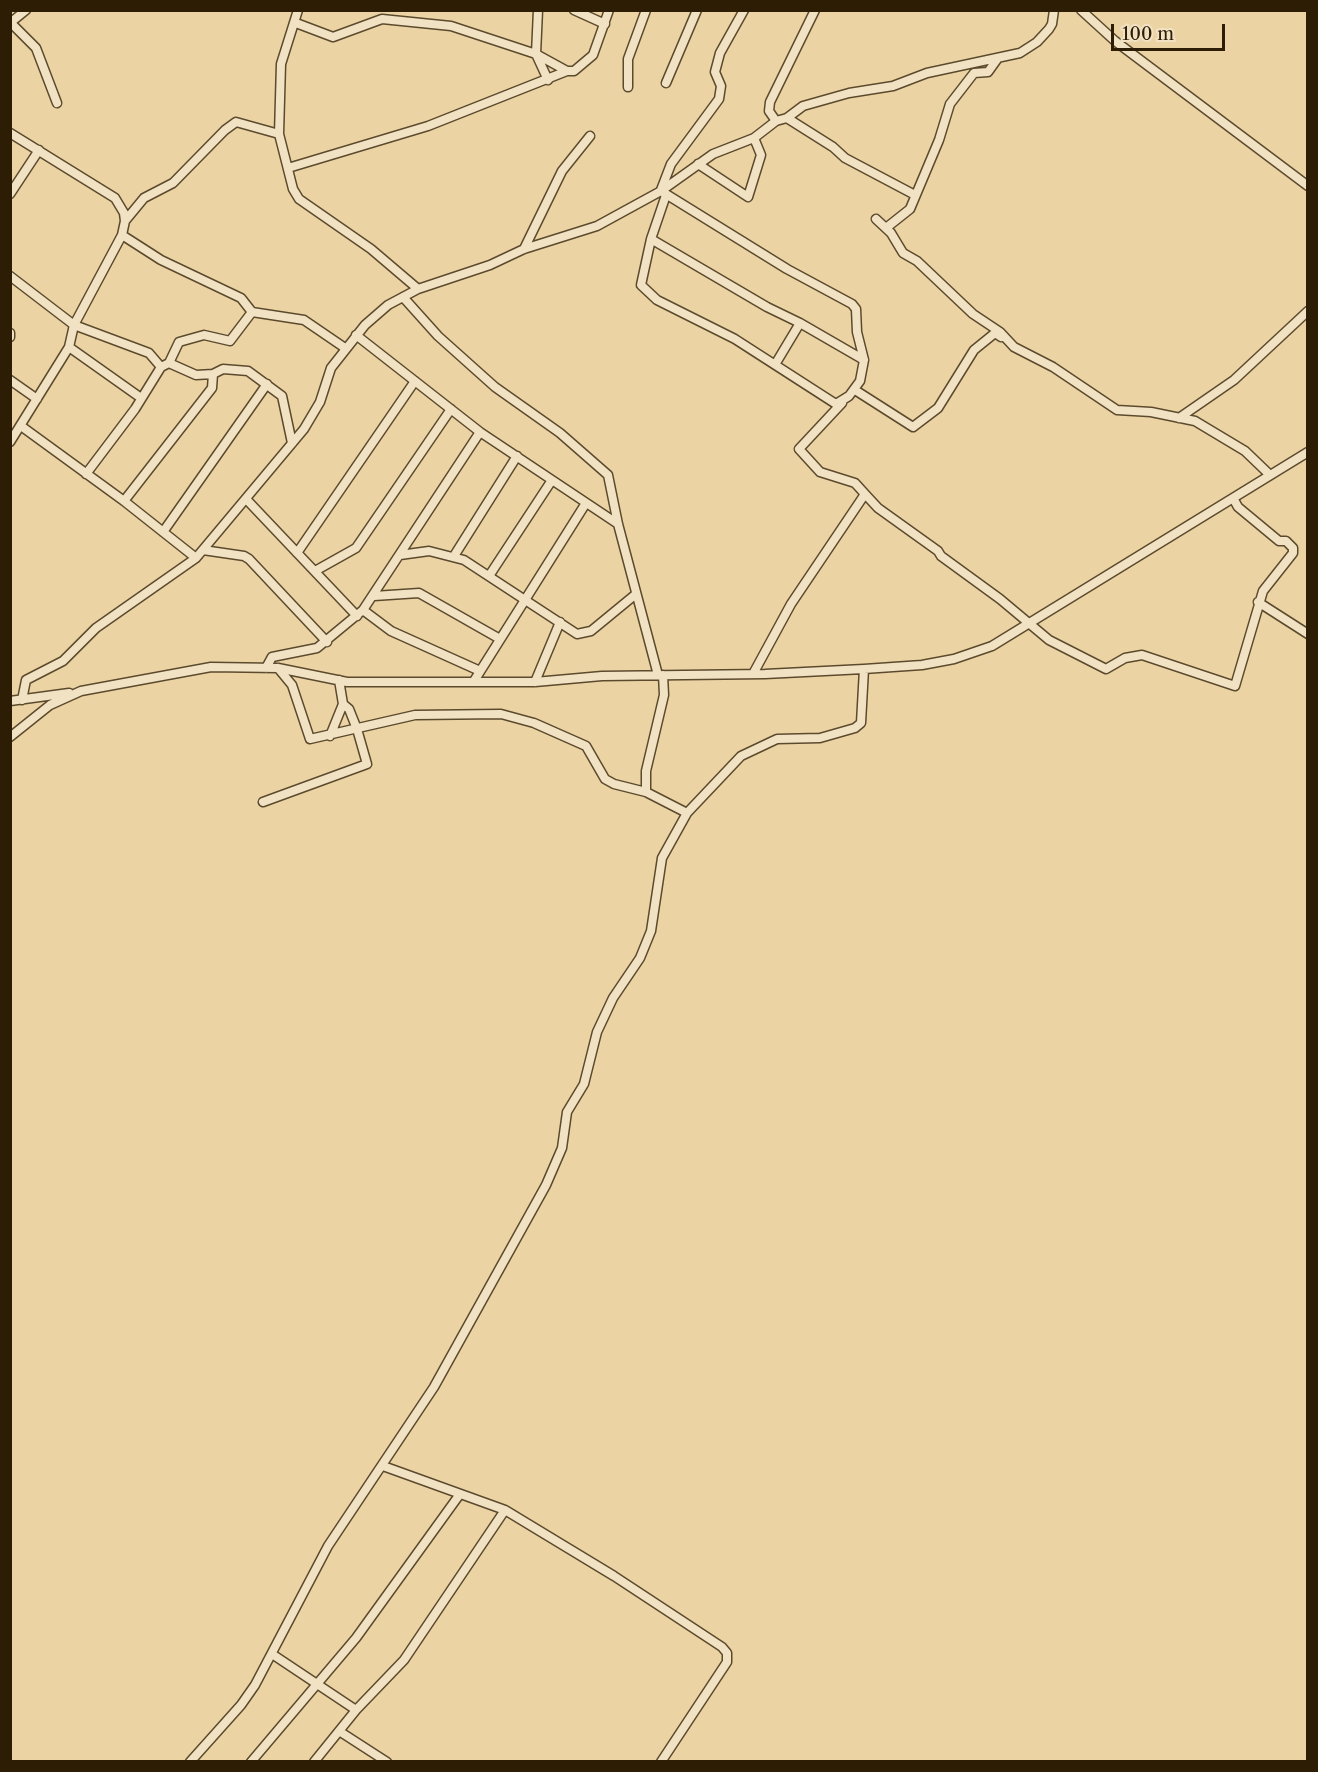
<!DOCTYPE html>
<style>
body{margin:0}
#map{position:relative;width:1318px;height:1772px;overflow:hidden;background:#ebd3a4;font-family:"Libre Caslon Text",serif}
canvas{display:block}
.frame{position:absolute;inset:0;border:12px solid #2d1d05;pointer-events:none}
.scale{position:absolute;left:1111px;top:24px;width:114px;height:27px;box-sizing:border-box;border:3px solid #2d1d05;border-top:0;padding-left:8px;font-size:18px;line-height:21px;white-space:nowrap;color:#2d1d05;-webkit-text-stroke:4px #f2e2c4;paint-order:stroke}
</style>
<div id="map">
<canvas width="1318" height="1772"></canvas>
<div class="frame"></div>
<div class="scale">100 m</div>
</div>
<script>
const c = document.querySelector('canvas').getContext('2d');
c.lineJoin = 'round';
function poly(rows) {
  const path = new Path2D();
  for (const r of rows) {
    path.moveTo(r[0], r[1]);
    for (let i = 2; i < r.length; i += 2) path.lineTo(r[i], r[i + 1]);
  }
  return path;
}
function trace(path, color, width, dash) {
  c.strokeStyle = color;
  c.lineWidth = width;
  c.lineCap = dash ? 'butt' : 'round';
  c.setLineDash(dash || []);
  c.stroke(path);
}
const street = poly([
 [298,10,281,64,279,134,293,189,299,199,371,249,418,289],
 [538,10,536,54,548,80],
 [574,10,605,24],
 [1081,10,1115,41,1308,186],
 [10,23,26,10],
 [11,23,36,48,57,103],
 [296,23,333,37,382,19,451,26,536,54,567,71,574,71,593,55,609,10],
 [666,83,697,10],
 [628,87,628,59,646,10],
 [787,118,833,147,845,158,915,195],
 [776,121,769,111,770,102,815,10],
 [10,133,115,198,124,213,125,221,122,235,74,325,69,347,10,442],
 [698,164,748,197,761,155,754,138],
 [288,168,428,126,567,71],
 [661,190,671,164,719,99,721,86,715,72,720,53,744,10],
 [661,191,787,269,852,304,856,309,857,332,864,360,860,381,849,396,836,404,735,339,657,300,641,285,651,239,666,195],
 [10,194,39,150],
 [876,219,891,233,903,253,917,261,973,314,1000,332,1014,347,1053,367,1117,410,1151,412,1195,421,1245,451,1270,475],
 [125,221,144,198,173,183,225,130,236,122,279,134],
 [886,228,910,209,939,140,950,104,974,73,988,72,998,58],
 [122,235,161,260,241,298,252,312],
 [651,239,767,307,800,323,864,360],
 [524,249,562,171,590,136],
 [10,276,74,325,149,353,161,367,169,363,179,342,204,335,230,341,252,312],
 [403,297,438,336,495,387,560,433,608,475,618,524,658,675],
 [252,312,304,320,345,348],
 [10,333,10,337],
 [356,335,480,432,618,524],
 [69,347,141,398],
 [169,363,196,375,213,374,223,369,248,371,282,396,292,443],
 [776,363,800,323],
 [10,380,37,399],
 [855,390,913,427,938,408,974,350,995,333,1001,337],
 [1179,418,1234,380,1308,311],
 [21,426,124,501,196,558],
 [86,474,135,409,161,367],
 [865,494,878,508,938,551,941,556,1000,599,1049,640,1106,669,1125,658,1142,655,1235,686,1263,591,1293,553,1293,548,1286,541,1279,541,1238,507,1233,498],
 [247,500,357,616],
 [124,501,212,388,213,374],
 [163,532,267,384],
 [203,550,244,556,249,559,327,642],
 [297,553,415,381],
 [400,555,429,551,464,560,577,634,591,631,636,594],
 [454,556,517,456],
 [315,571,356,548,451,409],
 [489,576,552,480],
 [374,596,419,593,500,639],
 [1258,602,1308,634],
 [363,610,391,631,480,671],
 [266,668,272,657,317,648,363,610,480,432],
 [278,668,292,685,310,739,415,715,501,714,534,723,586,746,605,779,614,784,646,792,687,813],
 [753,674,791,604,865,494,855,483,820,472,799,449,842,403],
 [474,681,586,503],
 [535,682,560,622],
 [22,700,26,680,63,661,96,628,196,558,304,429,320,402,331,368,365,325,388,305,418,289,490,265,524,249,597,226,661,191,713,154,754,138,776,121,787,118,803,106,849,93,893,86,927,73,1020,53,1037,42,1049,29,1052,24,1054,10],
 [10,701,69,693],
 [330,736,343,704,339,680],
 [10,737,50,705,81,691,211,667,278,668,347,682,535,682,602,676,765,674,864,669,922,665,954,659,992,646,1308,452],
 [646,792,646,771,664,695,663,675],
 [263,802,367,764,357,729,349,709,343,704],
 [383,1466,505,1510,614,1576,722,1647,727,1653,727,1662,661,1762],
 [272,1654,356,1710],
 [339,1731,387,1762],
 [190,1762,241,1705,255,1685,328,1546,434,1387,546,1185,562,1148,567,1112,584,1084,597,1032,613,998,640,958,651,931,662,858,687,813,741,756,777,739,820,738,855,728,861,723,864,669],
 [251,1762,356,1638,460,1494],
 [314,1762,356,1710,404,1660,505,1510]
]);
trace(street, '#5c4a2d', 11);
trace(street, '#f2e2c4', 8);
</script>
